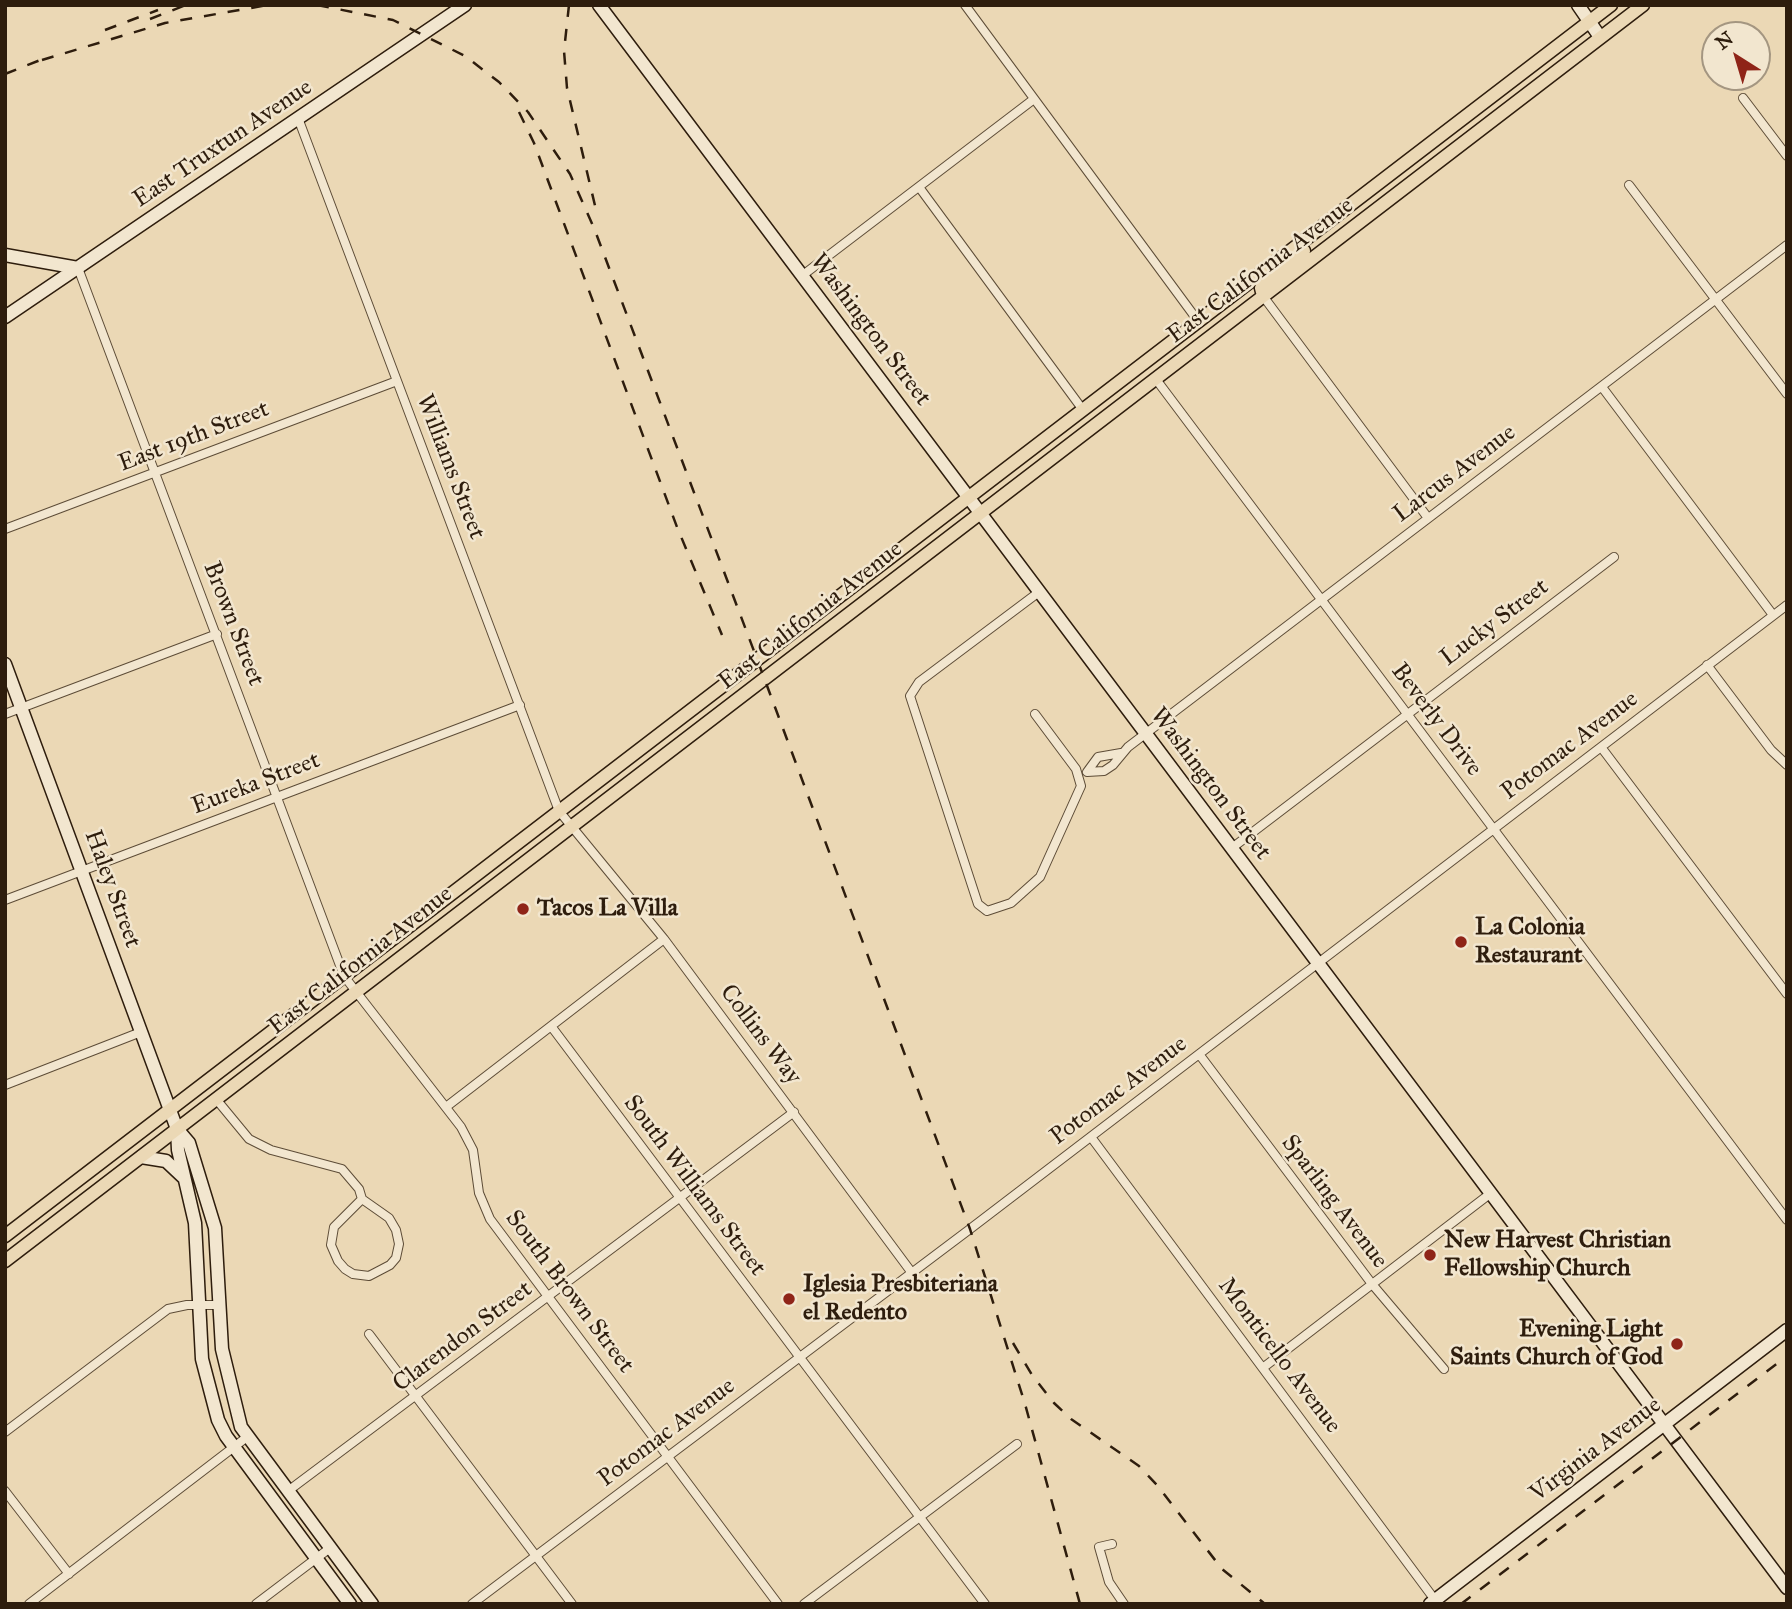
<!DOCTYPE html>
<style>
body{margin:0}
#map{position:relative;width:1792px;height:1609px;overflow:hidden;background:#ebd8b5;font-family:"IM FELL Great Primer",serif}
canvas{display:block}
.frame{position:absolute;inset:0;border:7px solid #2e1d0d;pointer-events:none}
.north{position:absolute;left:1701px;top:21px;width:70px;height:70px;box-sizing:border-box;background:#f2e6cf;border:2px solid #a49681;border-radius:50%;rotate:323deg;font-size:19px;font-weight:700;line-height:28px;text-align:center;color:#2e1d0d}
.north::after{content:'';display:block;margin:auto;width:24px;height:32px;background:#8f2418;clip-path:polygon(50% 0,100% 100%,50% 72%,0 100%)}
</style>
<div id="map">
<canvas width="1792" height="1609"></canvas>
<div class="frame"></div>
<div class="north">N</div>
</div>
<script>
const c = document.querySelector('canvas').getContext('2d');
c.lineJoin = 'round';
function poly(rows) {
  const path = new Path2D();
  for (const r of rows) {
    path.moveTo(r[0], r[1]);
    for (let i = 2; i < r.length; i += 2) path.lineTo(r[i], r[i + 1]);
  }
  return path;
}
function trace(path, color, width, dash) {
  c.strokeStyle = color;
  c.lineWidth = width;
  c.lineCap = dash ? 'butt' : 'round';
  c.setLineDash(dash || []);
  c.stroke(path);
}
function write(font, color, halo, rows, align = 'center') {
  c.font = font + ' "IM FELL Great Primer",serif';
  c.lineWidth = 5;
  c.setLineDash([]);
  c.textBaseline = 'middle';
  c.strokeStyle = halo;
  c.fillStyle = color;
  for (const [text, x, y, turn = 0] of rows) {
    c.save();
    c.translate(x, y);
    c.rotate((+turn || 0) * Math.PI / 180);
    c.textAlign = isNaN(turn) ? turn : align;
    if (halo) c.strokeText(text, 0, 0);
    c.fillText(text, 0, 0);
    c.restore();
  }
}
const street = poly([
 [965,5,1198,321],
 [1743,98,1787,156],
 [298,118,559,811,664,939,912,1273],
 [1629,185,1787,394],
 [919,187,1083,410],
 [78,268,344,976,461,1127,473,1150,479,1193,490,1219,778,1604],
 [803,275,1034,99],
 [1263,296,1428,518],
 [1155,378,1787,1220],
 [1602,387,1773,615],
 [5,529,397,381],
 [1707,665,1771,750,1787,765],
 [5,714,217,634],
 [1035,714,1076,769,1081,786,1040,877,1011,903,987,911,978,904,910,696,919,682,1039,592],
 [1601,747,1787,994],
 [1121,753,1098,757,1087,772,1104,771,1113,765,1128,747,1787,245],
 [1232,848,1614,557],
 [5,900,520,705],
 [551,1026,985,1604],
 [1199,1054,1372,1284,1444,1369],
 [5,1085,141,1032],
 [216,1099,249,1139,271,1150,342,1169,359,1189,362,1199],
 [446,1107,664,939],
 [1091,1137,1435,1600],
 [362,1199,389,1218,396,1230,399,1244,396,1258,390,1265,369,1276,353,1274,345,1269,338,1261,331,1245,334,1227,362,1199],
 [369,1334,572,1604],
 [1264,1367,1491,1193],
 [5,1432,168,1309,187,1305,220,1305],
 [5,1491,69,1574],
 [288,1491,794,1112],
 [1112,1544,1099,1547,1109,1582,1124,1604],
 [29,1604,247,1437],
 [256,1604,330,1548],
 [472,1604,970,1229,1787,605],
 [804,1604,1017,1444]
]);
const secondary = poly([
 [599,5,1787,1588],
 [1578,5,1600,37],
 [5,255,78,268],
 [5,317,465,5],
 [5,664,177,1129,178,1150,195,1223,202,1359,218,1420,226,1436,350,1604],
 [177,1129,189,1143,215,1228,222,1349,241,1427,372,1604],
 [141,1157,166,1161,183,1177],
 [1430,1604,1787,1330]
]);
const primary = poly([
 [1263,296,1261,288,1267,280,1304,251],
 [5,1236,1611,5],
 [5,1261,1643,5]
]);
trace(street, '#5d4c37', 10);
trace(secondary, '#2e1d0d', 15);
trace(primary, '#2e1d0d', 15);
trace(street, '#f2e6cf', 8);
trace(secondary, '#f2e6cf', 12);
trace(primary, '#ebd8b5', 12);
trace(poly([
 [317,5,393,20,465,56,499,82,528,112,570,174,594,228,757,659,970,1229,1025,1404,1080,1604],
 [569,5,564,51,567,88,597,214],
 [150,19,186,5],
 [105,30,158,10],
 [42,60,165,23,268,5],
 [5,74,48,57],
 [519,112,534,143,677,527,722,635],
 [1013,1343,1032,1375,1054,1403,1071,1419,1139,1466,1157,1485,1222,1569,1265,1604],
 [1461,1604,1787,1356]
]), '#2e1d0d', 2.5, [12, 12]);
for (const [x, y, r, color] of [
 [523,909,7,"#8f2418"],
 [1461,942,7,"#8f2418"],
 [1430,1255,7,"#8f2418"],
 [789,1299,7,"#8f2418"],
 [1677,1344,7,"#8f2418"]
]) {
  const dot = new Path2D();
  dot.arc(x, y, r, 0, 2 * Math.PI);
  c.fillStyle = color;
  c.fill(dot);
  trace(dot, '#f2e6cf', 2.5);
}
write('24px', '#2e1d0d', '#f2e6cf', [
 ["East Truxtun Avenue",223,144,-34],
 ["East California Avenue",1261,271,-37],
 ["Washington Street",870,330,53],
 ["East 19th Street",194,437,-21],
 ["Williams Street",450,467,69],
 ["Larcus Avenue",1455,474,-37],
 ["East California Avenue",811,616,-38],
 ["Lucky Street",1495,623,-37],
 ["Brown Street",233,624,69],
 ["Beverly Drive",1436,720,53],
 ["Potomac Avenue",1570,746,-37],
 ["Eureka Street",256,784,-21],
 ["Washington Street",1210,784,53],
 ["Haley Street",112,889,70],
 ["East California Avenue",361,961,-38],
 ["Collins Way",760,1035,53],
 ["Potomac Avenue",1119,1091,-37],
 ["South Williams Street",694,1186,53],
 ["Sparling Avenue",1334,1202,53],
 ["South Brown Street",569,1292,53],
 ["Clarendon Street",463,1337,-37],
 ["Monticello Avenue",1279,1356,53],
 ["Potomac Avenue",667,1433,-37],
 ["Virginia Avenue",1596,1450,-37]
]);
write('bold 24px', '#2e1d0d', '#f2e6cf', [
 ["Tacos La Villa",537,909],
 ["La Colonia",1475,928],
 ["Restaurant",1475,956],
 ["New Harvest Christian",1444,1241],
 ["Fellowship Church",1444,1269],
 ["Iglesia Presbiteriana",803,1285],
 ["el Redento",803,1313],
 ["Evening Light",1663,1330,"right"],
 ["Saints Church of God",1663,1358,"right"]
], 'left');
</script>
